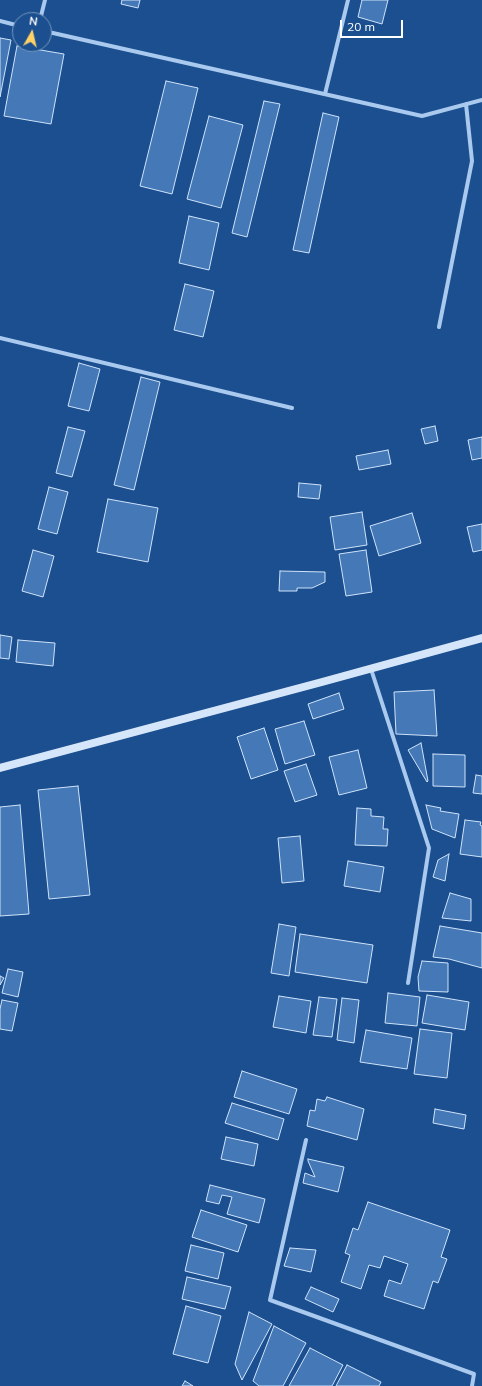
<!DOCTYPE html>
<style>
body{margin:0}
#map{position:relative;width:482px;height:1386px;overflow:hidden;background:#1b4f8f;font-family:Mulish,sans-serif}
canvas{display:block}
.north{position:absolute;left:12px;top:12px;width:40px;height:40px;box-sizing:border-box;background:#1b4f8f;border:1px solid #7695bc;border-radius:50%;rotate:8deg;font-size:11px;font-weight:700;line-height:16px;text-align:center;color:#fff}
.north::after{content:'';display:block;margin:auto;width:14px;height:18px;background:#ffd166;clip-path:polygon(50% 0,100% 100%,50% 72%,0 100%)}
.scale{position:absolute;left:340px;top:20px;width:63px;height:18px;box-sizing:border-box;border:2px solid #fff;border-top:0;padding-left:5px;font-size:12px;line-height:14px;white-space:nowrap;color:#fff;-webkit-text-stroke:3px #1b4f8f;paint-order:stroke}
</style>
<div id="map">
<canvas width="482" height="1386"></canvas>
<div class="north">N</div>
<div class="scale">20 m</div>
</div>
<script>
const c = document.querySelector('canvas').getContext('2d');
c.lineJoin = 'round';
function fill(path, color) {
  c.fillStyle = color;
  c.fill(path, 'evenodd');
}
function poly(rows) {
  const path = new Path2D();
  for (const r of rows) {
    path.moveTo(r[0], r[1]);
    for (let i = 2; i < r.length; i += 2) path.lineTo(r[i], r[i + 1]);
  }
  return path;
}
function trace(path, color, width, dash) {
  c.strokeStyle = color;
  c.lineWidth = width;
  c.lineCap = dash ? 'butt' : 'round';
  c.setLineDash(dash || []);
  c.stroke(path);
}
const building = poly([
 [122,0,140,0,138,8,121,4,122,0],
 [362,0,388,0,382,24,358,17,362,0],
 [0,38,11,40,0,97,0,38],
 [17,46,64,54,51,124,4,116,17,46],
 [166,81,198,88,172,194,140,186,166,81],
 [264,101,280,104,247,237,232,233,264,101],
 [323,113,339,117,309,253,293,250,323,113],
 [209,116,243,125,221,208,187,199,209,116],
 [189,216,219,223,209,270,179,263,189,216],
 [185,284,214,291,203,337,174,330,185,284],
 [79,363,100,369,89,411,68,406,79,363],
 [141,377,160,382,134,490,114,485,141,377],
 [435,426,438,441,425,444,421,429,435,426],
 [68,427,85,431,72,477,56,473,68,427],
 [482,437,482,458,472,460,468,440,482,437],
 [388,450,391,464,359,470,356,456,388,450],
 [299,483,321,485,319,499,298,497,299,483],
 [49,487,68,492,57,534,38,529,49,487],
 [108,499,158,508,148,562,97,552,108,499],
 [362,512,367,545,335,550,330,517,362,512],
 [412,513,421,543,379,556,370,526,412,513],
 [482,524,482,550,473,552,467,527,482,524],
 [33,550,54,556,43,597,22,591,33,550],
 [366,550,372,592,346,596,339,554,366,550],
 [280,571,325,572,325,582,312,588,297,588,297,591,279,591,280,571],
 [0,635,12,637,9,659,0,658,0,635],
 [18,640,55,643,53,666,16,662,18,640],
 [434,690,437,736,396,734,394,692,434,690],
 [339,693,344,709,313,719,308,704,339,693],
 [304,721,315,755,285,764,275,729,304,721],
 [264,728,278,770,251,779,237,737,264,728],
 [421,743,428,781,427,782,408,750,421,743],
 [358,750,367,788,339,795,329,757,358,750],
 [433,754,465,755,465,787,433,786,433,754],
 [306,764,317,795,295,802,284,771,306,764],
 [476,775,482,776,482,794,473,793,476,775],
 [78,786,90,895,49,899,38,790,78,786],
 [20,805,29,914,0,916,0,807,20,805],
 [426,805,441,808,440,811,459,814,455,838,432,829,426,805],
 [357,808,371,809,371,816,384,817,383,829,388,829,387,846,355,845,357,808],
 [465,820,481,822,480,825,482,826,482,857,460,854,465,820],
 [300,836,304,881,282,883,278,838,300,836],
 [449,854,445,881,433,877,438,860,449,854],
 [348,861,384,867,380,892,344,886,348,861],
 [450,893,471,899,471,921,442,918,450,893],
 [279,924,296,927,289,976,271,973,279,924],
 [440,926,482,933,482,968,449,959,433,957,440,926],
 [300,934,373,945,367,983,295,972,300,934],
 [422,961,448,963,448,992,419,991,418,977,422,961],
 [8,969,23,972,18,997,2,993,8,969],
 [0,976,4,978,0,985,0,976],
 [388,993,420,997,417,1026,385,1023,388,993],
 [427,995,469,1002,465,1030,422,1023,427,995],
 [279,996,311,1001,306,1033,273,1027,279,996],
 [319,997,337,999,332,1037,313,1035,319,997],
 [342,998,359,1000,354,1043,337,1040,342,998],
 [2,1000,18,1003,12,1031,0,1029,0,1009,2,1000],
 [420,1029,452,1033,447,1078,414,1074,420,1029],
 [366,1030,412,1038,407,1069,360,1062,366,1030],
 [242,1071,297,1089,289,1114,234,1097,242,1071],
 [327,1097,364,1109,357,1140,307,1126,310,1110,315,1111,317,1099,325,1101,327,1097],
 [232,1103,284,1119,278,1140,225,1123,232,1103],
 [435,1109,466,1115,464,1129,433,1123,435,1109],
 [226,1137,258,1144,254,1166,221,1159,226,1137],
 [308,1159,344,1167,338,1192,303,1183,305,1173,315,1177,308,1161,308,1159],
 [210,1185,265,1199,259,1223,227,1214,232,1197,222,1195,219,1204,206,1201,210,1185],
 [368,1202,450,1230,441,1257,447,1259,438,1283,433,1281,424,1309,384,1296,389,1280,401,1284,408,1264,384,1256,380,1268,369,1265,361,1289,341,1282,350,1255,345,1253,353,1228,358,1230,368,1202],
 [201,1210,247,1225,238,1252,192,1237,201,1210],
 [191,1245,224,1253,218,1279,185,1271,191,1245],
 [290,1248,316,1250,311,1272,284,1266,290,1248],
 [187,1277,231,1287,225,1309,182,1299,187,1277],
 [311,1287,339,1299,333,1312,305,1299,311,1287],
 [186,1306,221,1316,208,1363,173,1354,186,1306],
 [249,1312,272,1324,242,1380,235,1364,249,1312],
 [274,1326,306,1343,283,1386,259,1386,253,1381,274,1326],
 [310,1348,343,1365,332,1386,289,1386,310,1348],
 [347,1365,381,1382,379,1386,336,1386,347,1365],
 [185,1381,193,1386,182,1386,185,1381]
]);
fill(building, '#4478b7');
trace(building, '#cfe3fa', 1);
trace(poly([
 [40,20,45,0],
 [0,21,20,26],
 [44,31,422,116,482,100],
 [325,94,348,0],
 [439,327,472,161,466,104],
 [0,338,292,408],
 [371,669,429,848,408,983],
 [306,1140,270,1300,474,1374,472,1386]
]), '#a9c9ee', 4);
trace(poly([
 [0,768,322,682,482,638]
]), '#d6e6fa', 8);
</script>
